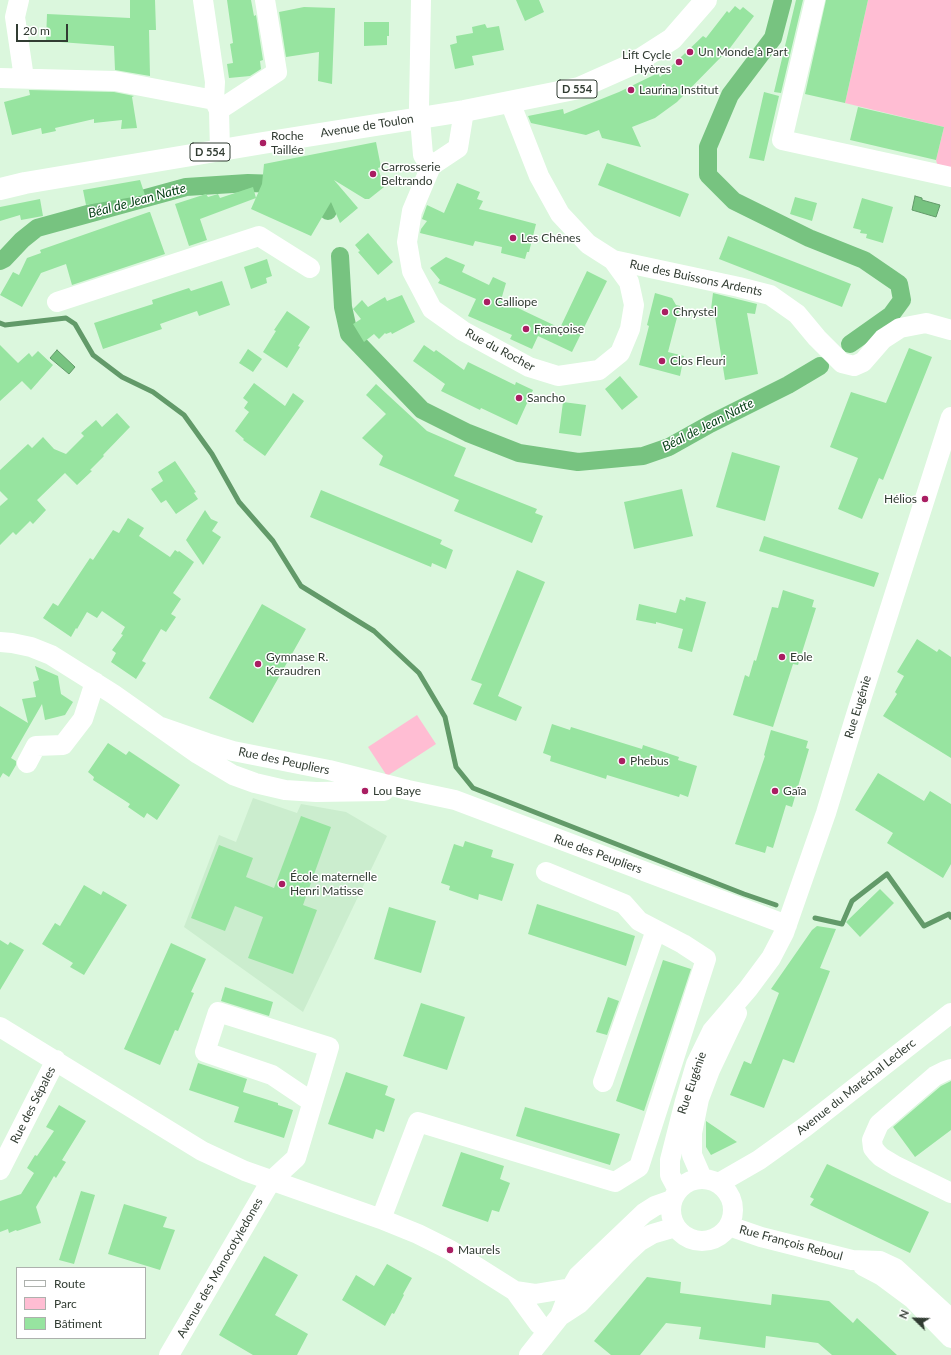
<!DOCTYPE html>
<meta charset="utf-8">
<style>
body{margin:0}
#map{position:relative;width:951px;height:1355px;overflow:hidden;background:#dbf7dd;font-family:Lato,sans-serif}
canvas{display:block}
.legend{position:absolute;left:16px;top:1267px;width:130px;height:72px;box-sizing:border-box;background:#fff;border:1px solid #adb1ad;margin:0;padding:5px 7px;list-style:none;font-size:12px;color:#313c32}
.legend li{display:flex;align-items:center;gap:8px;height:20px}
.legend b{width:20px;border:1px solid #adb1ad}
.north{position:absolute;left:895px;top:1299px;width:40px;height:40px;-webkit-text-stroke:3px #fff;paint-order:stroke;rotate:293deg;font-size:11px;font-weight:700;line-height:16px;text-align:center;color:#313c32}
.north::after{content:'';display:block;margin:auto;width:14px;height:18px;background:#313c32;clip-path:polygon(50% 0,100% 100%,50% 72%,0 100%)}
.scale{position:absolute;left:16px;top:24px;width:52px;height:18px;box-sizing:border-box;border:2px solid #313c32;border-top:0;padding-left:5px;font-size:12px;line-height:14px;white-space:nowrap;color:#313c32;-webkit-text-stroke:3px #fff;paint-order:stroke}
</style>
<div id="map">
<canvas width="951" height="1355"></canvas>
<ul class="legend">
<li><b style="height:5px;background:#fff"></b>Route</li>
<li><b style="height:11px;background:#ffbdd3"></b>Parc</li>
<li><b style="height:11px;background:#97e4a0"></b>Bâtiment</li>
</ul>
<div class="north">N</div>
<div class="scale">20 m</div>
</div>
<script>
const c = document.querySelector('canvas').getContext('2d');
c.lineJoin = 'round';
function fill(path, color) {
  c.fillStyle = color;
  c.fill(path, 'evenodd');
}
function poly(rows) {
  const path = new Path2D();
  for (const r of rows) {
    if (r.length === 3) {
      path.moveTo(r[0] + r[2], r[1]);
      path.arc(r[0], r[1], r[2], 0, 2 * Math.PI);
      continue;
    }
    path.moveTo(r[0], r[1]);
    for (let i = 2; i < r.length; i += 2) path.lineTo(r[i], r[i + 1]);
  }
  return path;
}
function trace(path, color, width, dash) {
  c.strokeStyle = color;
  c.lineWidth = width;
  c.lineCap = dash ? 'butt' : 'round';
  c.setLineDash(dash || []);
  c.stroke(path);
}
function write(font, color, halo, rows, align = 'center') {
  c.font = font + ' Lato,sans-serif';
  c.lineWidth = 3;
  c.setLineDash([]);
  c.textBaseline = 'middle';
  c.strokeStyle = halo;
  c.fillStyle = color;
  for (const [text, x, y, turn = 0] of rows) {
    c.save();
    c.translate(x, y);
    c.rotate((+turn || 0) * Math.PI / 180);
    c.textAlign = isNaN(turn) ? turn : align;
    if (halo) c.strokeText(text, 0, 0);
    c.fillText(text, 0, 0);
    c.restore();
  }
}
fill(poly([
 [253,798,297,813,301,804,346,812,387,836,303,1012,184,927,219,835,236,842]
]), '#cbedce');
fill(poly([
 [868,0,951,0,951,170,938,167,936,160,944,127,845,103],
 [417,715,436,744,387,776,368,747]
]), '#ffbdd3');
const water = poly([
 [915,196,922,198,922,200,940,205,936,217,912,210,915,196],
 [57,350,75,367,69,374,50,358,57,350]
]);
fill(water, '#77c380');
trace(water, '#629a69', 1);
trace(poly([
 [0,323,5,325,66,318,75,324,93,355,122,377,153,392,184,415,212,454,239,502,273,541,301,586,374,631,419,673,445,717,456,767,473,788,744,894,776,905],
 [815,918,842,924,852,901,887,874,924,926,949,914,951,917]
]), '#629a69', 5);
trace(poly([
 [783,0,773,38,730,95,708,147,708,175,734,201,809,238,864,260,899,284,902,300,891,315,850,344],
 [340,256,343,307,349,334,422,410,468,433,519,453,578,462,643,456,669,447,710,424,788,385,820,366],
 [0,261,4,259,22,240,37,228,186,187,248,183,279,184,303,191,317,200,328,211]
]), '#77c380', 18);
fill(poly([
 [130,0,155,0,156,30,149,30,150,76,115,70,114,46,46,41,47,14,130,18],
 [227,0,251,0,254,16,256,15,263,60,260,61,261,69,250,76,229,78,227,64,233,63,230,44,233,43],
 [516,0,539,0,544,12,525,21],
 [796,0,803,0,781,93,774,92],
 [826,0,868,0,845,103,805,94],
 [735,6,740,10,743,7,754,16,724,56,723,55,677,102,655,118,632,127,641,147,602,138,599,130,586,135,531,123,528,116,563,109,564,114,619,92,658,73,660,77,703,36,706,38,727,11,729,13],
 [304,7,335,8,332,84,318,81,319,52,286,57,279,12],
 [364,22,389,22,389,36,387,36,387,45,364,46],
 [485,24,487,28,499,26,504,50,472,56,474,65,455,69,450,45,457,43,456,36,473,33,472,27],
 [29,90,114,92,134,96,132,97,137,128,121,129,122,120,94,123,94,119,55,128,56,131,42,134,41,128,12,135,4,102,30,95],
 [764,92,779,96,764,161,749,158],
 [858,107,944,127,936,160,850,140],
 [376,142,381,167,378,168,384,187,369,199,365,199,334,180,358,208,340,223,331,202,311,236,251,209,262,184,264,164],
 [607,163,689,194,680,217,598,185],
 [140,180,145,195,86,205,83,190],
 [457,183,480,192,477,199,483,201,479,209,536,224,529,252,527,252,525,259,501,253,502,247,475,241,473,246,420,233,421,229,427,221,422,219,427,205,444,213],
 [253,187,256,198,200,219,207,240,189,246,175,204,206,194,208,197,218,194,220,198],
 [795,197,817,203,812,221,790,214],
 [862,198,893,207,883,243,866,238,867,234,860,233,861,230,853,228],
 [40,199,43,216,21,220,20,215,0,221,0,207],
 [149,212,150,212,165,254,72,285,66,264,41,273,22,307,0,295,13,272,19,275,27,258,41,253,40,250],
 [368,233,393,262,378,275,358,252,360,251,355,245],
 [728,236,851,284,842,307,719,259],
 [446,257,465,265,462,272,489,285,493,277,506,283,501,300,560,328,587,271,607,281,572,352,538,336,532,349,510,339,512,335,468,316,476,299,438,283,440,280,430,268],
 [267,259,272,276,266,278,267,283,251,289,244,267],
 [222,281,230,305,199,316,197,311,160,324,162,329,103,349,94,323,153,304,152,300,189,288,191,291],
 [655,293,672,298,676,305,680,306,668,352,684,356,680,376,639,365,649,326,647,325],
 [713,293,757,304,755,314,747,313,758,374,725,380,715,317,710,318],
 [402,295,415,322,392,334,391,332,386,334,385,333,379,339,374,334,364,342,353,324,361,319,353,309,362,300,368,307,385,297,387,301],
 [287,311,310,327,298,346,300,347,287,368,263,352,276,331,274,330],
 [0,345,18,363,29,353,32,357,38,351,53,365,31,390,22,381,0,401],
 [424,345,434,352,436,350,464,370,468,362,515,385,516,382,533,390,517,425,481,408,480,410,441,391,445,384,413,361],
 [909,348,932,357,883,480,879,478,862,519,838,509,858,458,830,447,851,392,886,403],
 [248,349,262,359,253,372,239,363],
 [620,376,638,397,622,410,605,389],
 [254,383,285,406,293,393,304,401,265,456,243,440,244,439,235,431,249,412,244,408,248,402,243,398],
 [376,384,427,431,466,448,454,476,537,509,535,513,543,516,532,543,454,511,459,500,379,465,383,456,362,438,386,414,366,395],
 [563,402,586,405,581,436,559,433],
 [117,413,130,427,103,455,104,456,90,470,92,471,77,485,65,473,37,500,46,510,33,524,30,521,16,535,13,532,0,545,0,506,8,499,0,491,0,470,28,444,32,448,43,437,54,449,66,454,84,436,81,433,96,420,102,427],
 [732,452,780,466,765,521,716,507],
 [175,461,196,492,194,493,198,499,176,514,166,500,161,503,151,489,163,481,158,472],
 [682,489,693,536,634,549,624,502],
 [321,490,442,540,440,544,453,550,446,569,432,563,431,567,310,517],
 [205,510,211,519,218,522,212,531,221,537,203,565,186,540],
 [128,518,144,528,139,536,170,557,175,550,178,552,179,551,194,562,173,593,181,599,171,614,176,617,166,632,161,629,142,661,146,663,136,679,111,662,116,653,112,650,123,635,121,634,125,627,102,611,97,618,87,612,77,629,76,628,71,637,43,618,53,603,58,606,90,558,93,560,113,530,119,533],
 [764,536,879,573,874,587,759,551],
 [517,570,545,582,498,696,522,707,516,721,473,704,482,684,471,680],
 [783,590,814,600,812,607,816,608,798,665,793,664,773,727,733,715,745,675,749,677,754,660,756,661,772,607,778,608],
 [686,597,706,602,692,652,678,648,683,629,656,622,656,624,636,620,639,604,676,613,680,599,685,601],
 [262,604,306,629,253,723,209,698],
 [917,639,937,652,939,649,951,657,951,758,883,716,897,694,895,692,904,676,897,672],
 [35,666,58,676,61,694,73,702,65,715,45,720,42,704,11,758,16,761,16,765,9,777,3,773,0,778,0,706,28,723,22,699,36,697,33,682,39,680],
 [552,724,570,730,571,727,642,749,643,745,679,757,678,760,697,766,688,797,680,794,679,797,607,775,606,779,550,761,551,756,543,753],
 [771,730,808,741,806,748,809,749,792,807,786,805,773,848,767,846,765,853,735,844,765,756,764,755],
 [108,743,126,755,129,751,180,785,157,820,147,813,144,818,128,807,130,804,93,780,94,777,88,772],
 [878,773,924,801,930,791,951,804,951,864,943,878,887,843,893,833,855,810],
 [301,816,331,827,303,905,317,910,293,974,248,958,263,917,235,906,225,931,191,918,219,845,253,858,246,877,274,888],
 [465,841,493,850,491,857,514,864,502,901,479,894,478,900,449,890,450,886,441,883,454,844,463,847],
 [84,885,101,895,103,891,127,905,84,975,70,967,73,963,42,944,55,923,60,926],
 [880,889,894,903,860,937,846,922],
 [537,904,635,936,626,966,528,934],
 [389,907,436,921,421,973,374,959],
 [817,926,836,929,820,968,830,971,794,1063,783,1059,764,1108,730,1095,744,1061,751,1064,779,993,771,989,812,930],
 [0,940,8,945,10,942,24,950,0,990],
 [171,943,206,959,191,992,194,993,178,1031,175,1030,160,1065,124,1049],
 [663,960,691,969,644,1111,616,1101],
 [225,987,273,1002,269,1016,221,1001],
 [608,997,619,1001,607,1035,596,1032],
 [421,1003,465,1017,447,1070,403,1056],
 [198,1063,247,1079,243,1092,278,1103,278,1105,293,1110,284,1138,234,1122,239,1107,189,1090],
 [346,1072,388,1086,385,1095,395,1099,384,1132,376,1129,373,1139,328,1124],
 [951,1081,951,1130,915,1157,893,1127,941,1086],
 [59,1105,86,1121,62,1160,66,1162,56,1178,54,1176,36,1207,41,1223,17,1231,16,1230,9,1233,8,1229,0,1232,0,1201,21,1194,34,1173,27,1168,35,1155,37,1156,54,1131,46,1127],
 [525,1107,620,1134,610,1165,516,1136],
 [706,1121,737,1142,711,1155,706,1147],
 [461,1152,504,1166,500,1179,510,1183,499,1212,492,1210,488,1222,442,1206],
 [827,1164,929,1212,910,1253,810,1205,814,1199,810,1197],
 [81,1191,95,1195,74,1264,59,1260],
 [124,1204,167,1217,163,1227,175,1230,160,1270,108,1254],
 [264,1256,298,1275,275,1315,308,1334,297,1355,253,1355,219,1335],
 [387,1264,412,1278,403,1294,404,1295,394,1314,392,1313,385,1326,342,1300,356,1275,374,1286],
 [647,1277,681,1282,680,1293,771,1305,772,1294,829,1301,853,1323,857,1318,897,1355,832,1355,818,1343,766,1336,765,1348,699,1339,701,1327,666,1323,640,1355,611,1355,594,1341]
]), '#97e4a0');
trace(poly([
 [19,0,15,17,24,78],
 [203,0,215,82,214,100,219,110,220,151],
 [421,0,419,107,423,155,431,166],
 [815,0,782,140,951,177],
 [0,78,115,81,214,100],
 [510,102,539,176,560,214,588,244,613,260,739,287,770,295,797,314,817,338,842,363,854,366,863,362,883,339,900,328,926,323,951,330],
 [219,110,277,72,265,0],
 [431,166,412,211,407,242,412,271,432,309,463,331,529,367,558,376,599,370,620,353,630,329,634,305,629,282,613,260],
 [431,166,458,148,464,111],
 [57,302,259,236,310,268],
 [0,642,12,643,31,647,51,655,113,694,198,754,233,775,255,783,285,790,316,792,384,791],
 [161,727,207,743,233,751,329,770,408,790,455,800,787,925],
 [27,763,36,746,63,745,83,719,95,682],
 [0,1027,202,1151,245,1171,381,1219,418,1234,450,1250,515,1291,539,1324,548,1331],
 [951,1069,945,1071,935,1076,879,1124,872,1140,873,1148,877,1153,881,1157,896,1166,951,1193],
 [603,1082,656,930],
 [0,1170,56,1060],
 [702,1178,692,1155,692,1133,699,1099,710,1070,737,1013],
 [702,1210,31],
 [719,1183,759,1160,805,1127,951,1013],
 [678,1190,670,1175,670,1160,685,1101,696,1064,712,1031,748,989,771,958,784,933,826,813,856,715,951,417],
 [381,1219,418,1122,615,1182,639,1167,706,959,683,944,639,921,624,904,546,872],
 [729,1226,761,1237,852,1260,880,1261,895,1268,951,1319],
 [863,1266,882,1276,913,1299,951,1338],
 [515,1291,535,1294,571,1288],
 [560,1316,580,1303,626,1254,640,1241,652,1234,676,1227],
 [169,1355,265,1191,271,1181,296,1158,329,1047,218,1012,205,1052,272,1075,312,1102],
 [529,1355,560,1316,571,1288,578,1276,644,1213,655,1206,672,1200]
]), '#fff', 20);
trace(poly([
 [0,189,25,183,263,143,464,111,579,88,633,64,672,39,706,0]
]), '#fff', 22);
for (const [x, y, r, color] of [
 [690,52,4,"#a91e62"],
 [679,62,4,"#a91e62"],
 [631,90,4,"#a91e62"],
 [263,143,4,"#a91e62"],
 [373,174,4,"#a91e62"],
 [513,238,4,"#a91e62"],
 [487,302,4,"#a91e62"],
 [665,312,4,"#a91e62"],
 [526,329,4,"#a91e62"],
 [662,361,4,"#a91e62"],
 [519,398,4,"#a91e62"],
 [925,499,4,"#a91e62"],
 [782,657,4,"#a91e62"],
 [258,664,4,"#a91e62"],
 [622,761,4,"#a91e62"],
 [365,791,4,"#a91e62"],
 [775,791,4,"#a91e62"],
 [282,884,4,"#a91e62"],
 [450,1250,4,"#a91e62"]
]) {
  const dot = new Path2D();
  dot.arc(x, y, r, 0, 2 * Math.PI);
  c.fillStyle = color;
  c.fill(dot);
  trace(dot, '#fff', 1.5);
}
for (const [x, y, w] of [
 [577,89,40],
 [210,152,40]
]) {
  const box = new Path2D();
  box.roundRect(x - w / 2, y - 9, w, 18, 3);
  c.fillStyle = '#fff';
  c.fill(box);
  trace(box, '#313c32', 1);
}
write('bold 11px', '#313c32', null, [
 ["D 554",577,89],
 ["D 554",210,152]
]);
write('12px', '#313c32', '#fff', [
 ["Un Monde à Part",698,52],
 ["Lift Cycle",671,55,"right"],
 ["Hyères",671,69,"right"],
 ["Laurina Institut",639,90],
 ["Roche",271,136],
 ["Taillée",271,150],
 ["Carrosserie",381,167],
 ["Beltrando",381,181],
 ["Les Chênes",521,238],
 ["Calliope",495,302],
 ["Chrystel",673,312],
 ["Françoise",534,329],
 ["Clos Fleuri",670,361],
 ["Sancho",527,398],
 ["Hélios",917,499,"right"],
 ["Gymnase R.",266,657],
 ["Keraudren",266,671],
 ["Eole",790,657],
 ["Phebus",630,761],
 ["Lou Baye",373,791],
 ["Gaïa",783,791],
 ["École maternelle",290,877],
 ["Henri Matisse",290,891],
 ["Maurels",458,1250]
], 'left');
write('12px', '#313c32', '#fff', [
 ["Avenue de Toulon",367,126,-9],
 ["Rue des Buissons Ardents",696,278,12],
 ["Rue du Rocher",500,350,28],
 ["Rue Eugénie",858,707,-73],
 ["Rue des Peupliers",284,761,12],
 ["Rue des Peupliers",598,854,20],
 ["Rue Eugénie",692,1083,-71],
 ["Avenue du Maréchal Leclerc",856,1087,-38],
 ["Rue des Sépales",33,1105,-63],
 ["Rue François Reboul",791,1243,15],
 ["Avenue des Monocotyledones",220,1268,-60]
]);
write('italic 13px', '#033e13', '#fff', [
 ["Béal de Jean Natte",137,201,-15],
 ["Béal de Jean Natte",708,425,-27]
]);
</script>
